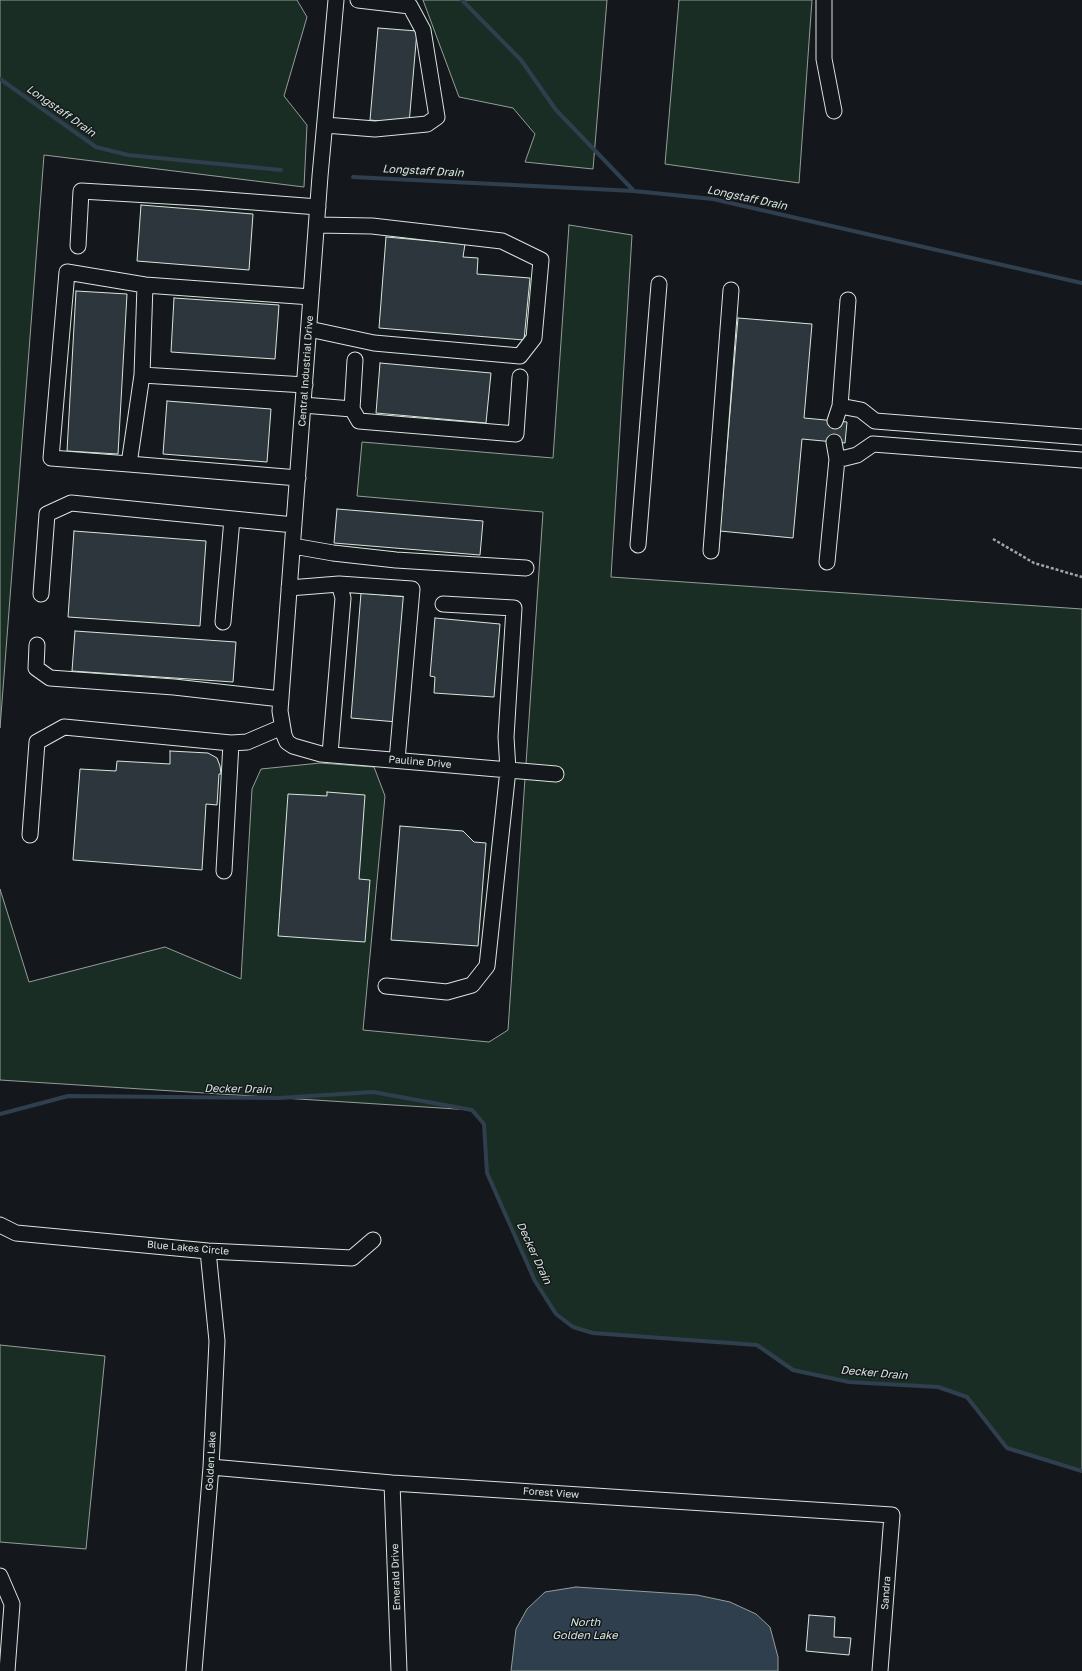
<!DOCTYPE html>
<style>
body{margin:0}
canvas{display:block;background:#14181c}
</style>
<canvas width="1082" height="1671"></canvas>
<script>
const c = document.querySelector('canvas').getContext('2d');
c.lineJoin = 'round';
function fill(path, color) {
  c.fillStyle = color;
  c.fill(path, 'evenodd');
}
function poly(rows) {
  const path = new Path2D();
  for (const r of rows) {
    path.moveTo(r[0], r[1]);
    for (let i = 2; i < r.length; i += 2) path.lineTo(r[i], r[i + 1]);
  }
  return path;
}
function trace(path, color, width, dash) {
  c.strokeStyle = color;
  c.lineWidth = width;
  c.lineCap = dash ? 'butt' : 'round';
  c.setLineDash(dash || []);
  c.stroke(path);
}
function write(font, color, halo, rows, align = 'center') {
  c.font = font + ' "Golos Text",sans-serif';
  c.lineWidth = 3;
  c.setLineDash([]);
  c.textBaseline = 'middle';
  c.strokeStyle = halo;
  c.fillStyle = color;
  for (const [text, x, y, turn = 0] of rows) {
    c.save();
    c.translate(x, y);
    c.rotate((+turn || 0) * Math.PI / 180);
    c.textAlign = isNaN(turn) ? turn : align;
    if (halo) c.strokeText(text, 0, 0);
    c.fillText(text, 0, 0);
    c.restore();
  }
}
const green = poly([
 [0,0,297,0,307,17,284,96,307,125,304,187,44,155,0,728,0,0],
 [423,0,607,0,593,169,525,162,535,134,513,108,459,97,423,0],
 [679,0,812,0,799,183,665,164,679,0],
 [569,225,632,235,611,577,1082,609,1082,1471,1007,1448,967,1397,938,1387,849,1382,793,1370,757,1345,593,1333,573,1327,556,1314,535,1281,487,1173,484,1124,472,1110,0,1080,0,889,29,982,165,947,241,979,252,789,261,769,320,763,374,767,385,796,363,1030,489,1042,508,1030,543,512,357,496,362,442,553,458,569,225],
 [0,1345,105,1356,86,1549,0,1542,0,1345]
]);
fill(green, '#1a2d24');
trace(green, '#939e99', 1);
const water = poly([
 [576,1587,697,1595,730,1602,756,1614,770,1627,778,1657,778,1671,511,1671,516,1629,527,1609,545,1592,576,1587]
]);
fill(water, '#2f3f4d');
trace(water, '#939e99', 1);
trace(poly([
 [462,0,521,60,556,110,634,191],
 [0,79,96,147,128,155,281,170],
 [353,177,634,191,713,199,1082,283],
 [0,1114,68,1096,279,1098,373,1092,472,1110,484,1124,487,1173,535,1281,556,1314,573,1327,593,1333,757,1345,793,1370,849,1382,938,1387,967,1397,1007,1448,1082,1471]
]), '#2f3f4d', 4);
const building = poly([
 [378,28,417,31,409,124,370,120,378,28],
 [141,205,253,214,249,270,137,261,141,205],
 [386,237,465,244,463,257,478,258,477,274,530,278,524,340,379,328,386,237],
 [76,291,127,294,118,454,67,451,76,291],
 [174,298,279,305,275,359,171,352,174,298],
 [738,318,812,324,804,418,847,422,845,443,802,439,793,538,720,531,738,318],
 [380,363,491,373,486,423,376,413,380,363],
 [167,401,271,409,267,462,163,454,167,401],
 [337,509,483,521,480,555,334,543,337,509],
 [74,531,206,541,200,626,68,617,74,531],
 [361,593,407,597,397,722,351,718,361,593],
 [435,618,500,624,494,697,434,693,435,677,430,676,435,618],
 [75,631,236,642,233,682,72,671,75,631],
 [170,751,208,753,217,758,220,766,221,774,219,774,217,805,206,804,202,870,73,860,80,769,116,771,117,761,170,764,170,751],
 [327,792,365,795,359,879,370,880,365,942,278,936,288,794,327,796,327,792],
 [400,826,463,831,474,842,486,843,478,946,391,940,400,826],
 [809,1615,835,1617,834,1637,851,1638,849,1655,806,1651,809,1615]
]);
fill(building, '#2c363c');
trace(building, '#d8e6dc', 1);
trace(poly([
 [834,442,835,421]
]), '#313739', 15, [15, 8]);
const minor = poly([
 [336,0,320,176,280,711,284,735,287,742,293,746,321,754,556,774],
 [824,0,824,59,834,111],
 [325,125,375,129,427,124,437,117,423,30,410,6,358,0],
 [78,246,81,191,201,198,318,207],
 [145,285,311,297],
 [309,329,374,343,520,356,534,338,541,260,502,241,372,226,317,225],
 [142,375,129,464,51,458,67,272,145,285,142,375,305,385],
 [303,405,352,409,355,360],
 [840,406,861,410,875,421,1082,437],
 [352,409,359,421,516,434,520,377],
 [835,421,840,406,848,300],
 [837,459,845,458,857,455,873,444,1082,460],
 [129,464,298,478],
 [638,545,659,284],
 [293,546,333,553,396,560,526,568],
 [711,551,731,290],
 [827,562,837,459,834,442],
 [339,584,412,589,397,760],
 [289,588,339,584,343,598,330,754],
 [41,594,47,514,71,503,294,525],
 [223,622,232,519],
 [37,645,36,668,50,678,174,687,281,699],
 [30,835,37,742,64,727,231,743,247,742,282,727],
 [224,871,231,743],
 [386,986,447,992,472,985,487,966,508,770,506,737,514,608,443,604],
 [0,1225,16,1233,208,1251,352,1258,373,1240],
 [211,1467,392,1483,892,1515,880,1671],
 [392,1483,399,1671],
 [0,1576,12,1604,7,1671],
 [194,1671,211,1467,217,1341,208,1251]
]);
trace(minor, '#d8e6dc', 17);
trace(poly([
 [993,539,1034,563,1082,577]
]), '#9da8a2', 2.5, [3, 2]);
trace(minor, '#14181c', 15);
write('10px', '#d8e6dc', '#14181c', [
 ["Central Industrial Drive",306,371,-86],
 ["Pauline Drive",420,762,5],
 ["Blue Lakes Circle",188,1248,5],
 ["Golden Lake",211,1461,-87],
 ["Forest View",551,1493,4],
 ["Emerald Drive",396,1577,-92],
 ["Sandra",886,1593,-86]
]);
write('italic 11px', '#d8e6dc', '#14181c', [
 ["Longstaff Drain",61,111,35],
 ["Longstaff Drain",423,171,3],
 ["Longstaff Drain",747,198,12],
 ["Decker Drain",238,1089,1],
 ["Decker Drain",534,1253,65],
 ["Decker Drain",874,1373,5],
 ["North",585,1623],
 ["Golden Lake",585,1636]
]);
</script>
